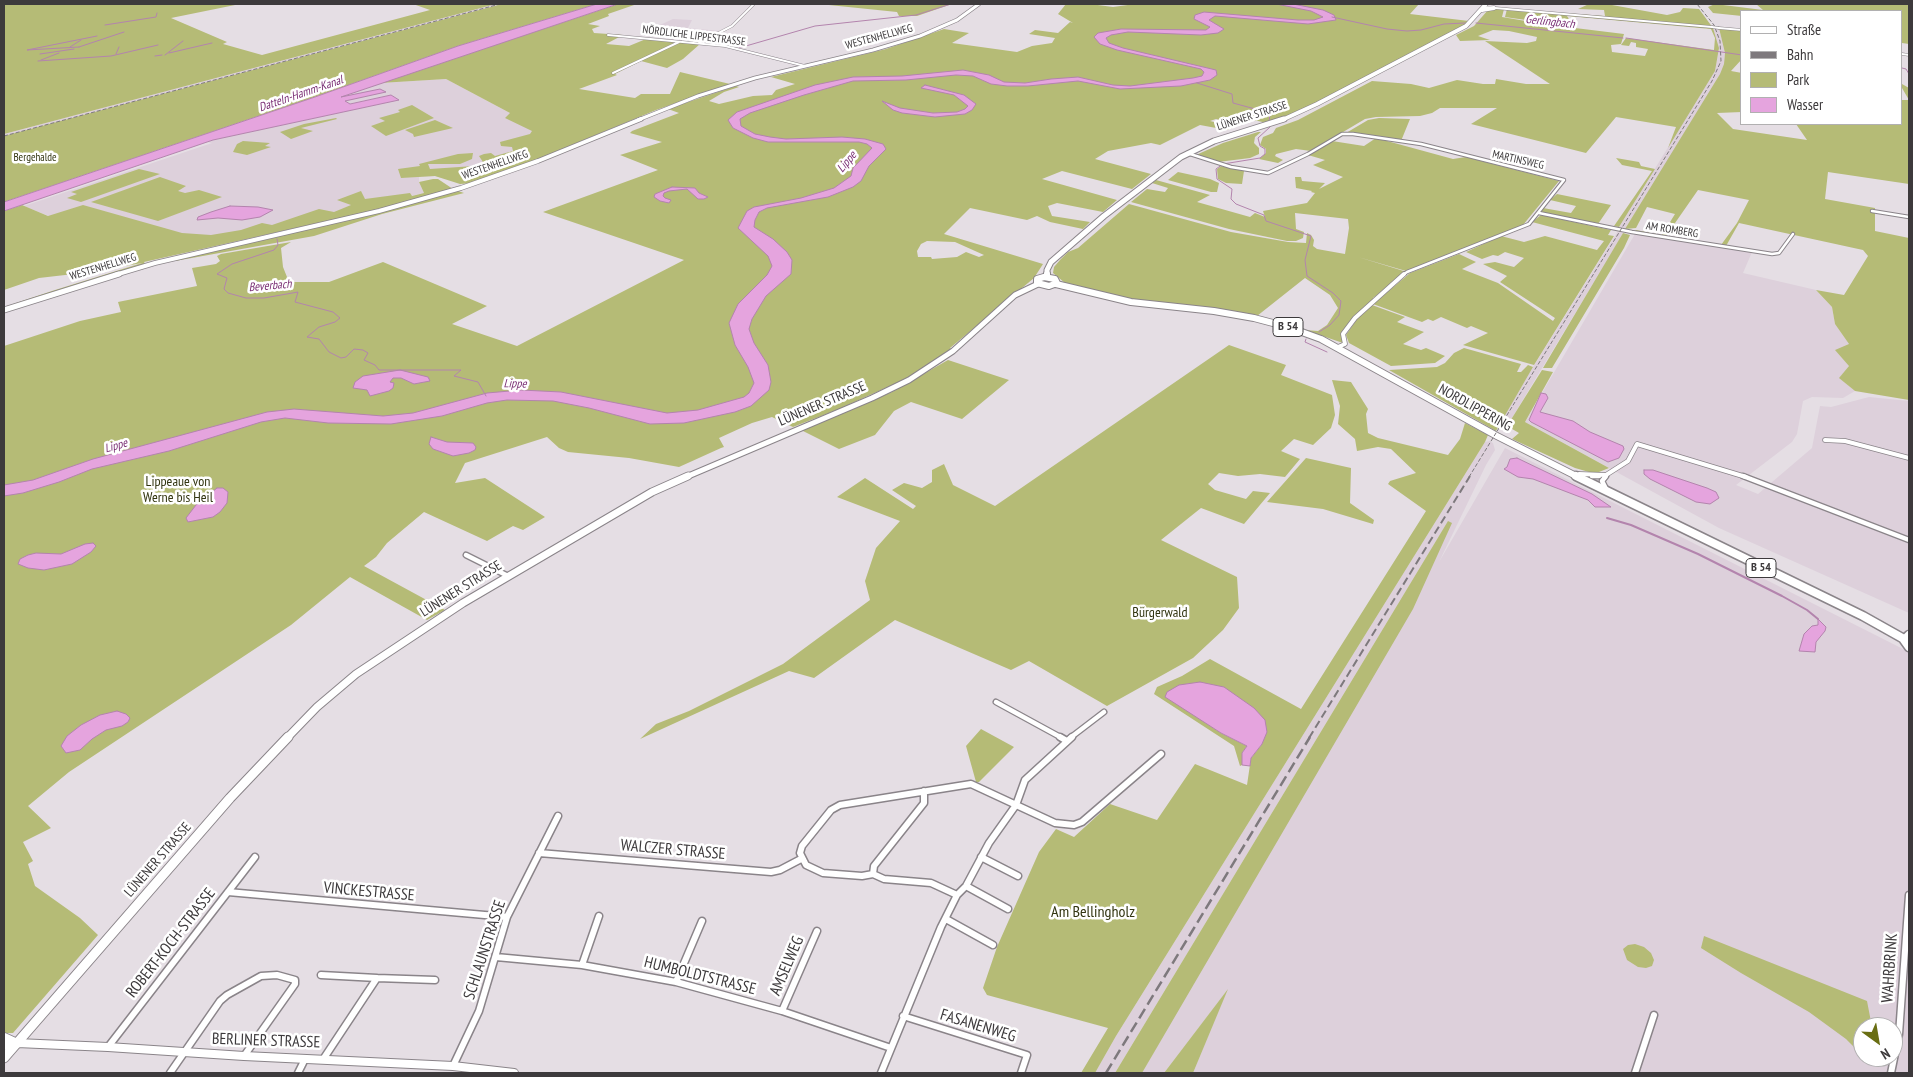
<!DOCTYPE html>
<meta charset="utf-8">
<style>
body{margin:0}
#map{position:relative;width:1913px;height:1077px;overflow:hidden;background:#e5dee4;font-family:"PT Sans Narrow",sans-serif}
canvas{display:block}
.frame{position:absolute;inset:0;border:5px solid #3d3a3c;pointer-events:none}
.legend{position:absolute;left:1740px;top:10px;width:162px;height:115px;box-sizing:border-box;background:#fff;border:1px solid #b1b0b1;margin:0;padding:6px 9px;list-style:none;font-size:15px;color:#3d3a3c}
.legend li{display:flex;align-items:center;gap:10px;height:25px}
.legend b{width:25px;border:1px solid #b1b0b1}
.north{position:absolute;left:1853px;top:1017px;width:50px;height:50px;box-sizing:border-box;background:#fff;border:1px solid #b1b0b1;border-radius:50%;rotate:148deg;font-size:14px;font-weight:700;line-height:20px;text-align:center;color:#3d3a3c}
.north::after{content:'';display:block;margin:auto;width:18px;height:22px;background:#696e13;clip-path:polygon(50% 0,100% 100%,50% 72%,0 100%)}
</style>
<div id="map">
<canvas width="1913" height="1077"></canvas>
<div class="frame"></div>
<ul class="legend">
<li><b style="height:6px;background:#fff"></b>Straße</li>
<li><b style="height:6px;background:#7e797d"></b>Bahn</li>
<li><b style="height:14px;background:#b5bb76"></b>Park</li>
<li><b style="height:14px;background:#e5a4de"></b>Wasser</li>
</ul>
<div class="north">N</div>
</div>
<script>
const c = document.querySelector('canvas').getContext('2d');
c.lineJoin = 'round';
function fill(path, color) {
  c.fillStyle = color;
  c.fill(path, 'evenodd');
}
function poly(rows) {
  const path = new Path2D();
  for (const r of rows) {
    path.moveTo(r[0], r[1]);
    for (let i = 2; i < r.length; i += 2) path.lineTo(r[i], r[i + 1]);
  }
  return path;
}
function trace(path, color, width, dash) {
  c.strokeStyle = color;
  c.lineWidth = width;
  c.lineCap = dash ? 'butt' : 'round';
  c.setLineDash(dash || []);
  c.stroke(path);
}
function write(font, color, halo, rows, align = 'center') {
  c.font = font + ' "PT Sans Narrow",sans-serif';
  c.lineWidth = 5;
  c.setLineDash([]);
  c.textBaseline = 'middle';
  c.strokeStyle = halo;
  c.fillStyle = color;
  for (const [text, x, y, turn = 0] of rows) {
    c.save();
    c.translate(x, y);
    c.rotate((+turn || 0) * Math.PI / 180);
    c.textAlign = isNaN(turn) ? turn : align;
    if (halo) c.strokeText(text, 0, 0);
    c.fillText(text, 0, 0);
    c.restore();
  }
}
fill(poly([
 [496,4,502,4,4,136,4,134],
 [673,19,692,20,688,28,720,31,697,43,666,39,676,35,649,30],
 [1713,28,1719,28,1725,53,1724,64,1720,74,1650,191,1625,229,1620,228,1619,227,1715,71,1719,48],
 [446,79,510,113,549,126,521,154,445,179,435,176,419,177,419,182,424,193,208,243,88,232,24,206,212,143,207,142,213,140,398,100,391,95,348,104,340,97,380,83],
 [1618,231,1623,233,1611,254,1507,426,1502,429,1498,427,1533,367],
 [1635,234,1752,252,1743,273,1816,290,1832,307,1835,324,1849,344,1849,366,1840,378,1855,391,1843,398,1812,397,1803,401,1797,434,1792,442,1736,485,1758,494,1812,448,1820,406,1831,407,1869,397,1909,401,1909,613,1719,528,1525,422],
 [1490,441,1493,443,1495,450,1486,465,1439,562,1505,448,1909,652,1909,1073,1193,1073,1226,992,1164,1073,1142,1073,1448,521,1115,1073,1095,1073,1116,1036,1485,442],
 [1863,1027,1893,1027,1893,1057,1863,1057]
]), '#ddd0db');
fill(poly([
 [4,4,240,4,171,18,227,42,223,44,262,55,430,10,413,4,496,4,4,134],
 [502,4,597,4,458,46,315,97,4,202,4,136],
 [618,4,637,4,608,14,609,16,588,24,600,26,592,29,594,33,623,35,606,44,629,46,646,39,700,44,683,59,667,68,641,61,615,74,617,75,579,89,635,98,641,94,670,94,680,72,730,84,656,110,519,167,473,183,460,184,435,176,401,178,398,169,420,166,419,164,458,154,473,153,472,159,460,164,428,164,430,169,474,166,483,162,479,156,484,154,491,153,495,156,513,151,512,147,501,146,500,142,530,134,532,131,505,118,510,113,446,79,380,83],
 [819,4,952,4,917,16,899,16,897,12],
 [1066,4,1090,4,1113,7,1135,4,1419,4,1410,14,1469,21,1464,26,1293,115,1267,123,1249,119,1238,124,1216,119,1210,121,1234,127,1227,130,1200,125,1160,145,1151,143,1108,151,1095,159,1151,174,1132,189,1062,171,1042,179,1117,200,1103,212,1057,203,1048,206,1052,216,1090,222,1083,229,1050,222,1037,216,1027,220,970,208,944,234,1043,264,1034,278,950,348,951,349,944,356,905,381,903,380,839,409,793,427,772,417,752,423,719,438,724,447,721,448,679,467,629,458,568,452,559,448,547,437,465,463,455,483,485,478,545,517,523,530,513,526,487,541,424,512,387,543,376,557,364,566,445,610,427,620,350,577,291,625,69,772,28,806,51,828,23,842,33,861,28,864,35,886,80,918,98,935,13,1033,4,1033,4,346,80,321,121,312,118,302,197,286,192,268,216,264,220,261,217,256,221,254,291,242,281,248,283,267,289,282,329,282,383,262,487,306,452,324,517,346,684,260,543,212,658,170,620,155,662,142,630,133,632,131,679,113,668,109,694,100,736,86,739,87,724,92,709,101,719,104,753,96,772,95,776,90,795,84,771,77,886,49,944,29,969,33,952,43,1017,52,1032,46,1052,43,1055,38,1029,34,1035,30,1058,33,1070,22,1073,23,1058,14],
 [927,241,955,242,984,255,979,257,966,252,957,257,932,259,931,257,918,257,917,251,921,244],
 [1589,4,1612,5,1667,15,1680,12,1683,8,1699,9,1713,28,1719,48,1715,71,1668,148,1676,127,1616,117,1586,153,1471,124,1497,108,1440,108,1432,113,1420,116,1376,117,1365,119,1311,151,1296,149,1276,154,1275,156,1283,160,1278,163,1259,159,1266,153,1266,149,1260,145,1263,137,1273,133,1276,128,1298,120,1372,81,1411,84,1429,88,1457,80,1483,84,1495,84,1496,79,1526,84,1550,84,1485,41,1527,43,1536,41,1537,37,1509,31,1493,30,1478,36,1490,40,1460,41,1456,35,1474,26,1488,10,1497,8,1504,9,1502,17,1561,27,1561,25,1505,17,1507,9,1605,16,1604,10,1578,9],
 [1567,16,1711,29,1715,38,1714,50,1626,38,1621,45,1629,46,1631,42,1636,43,1636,47,1648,49,1645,56,1612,52,1611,45,1621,44,1624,34,1575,28],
 [1715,4,1763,10,1756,4,1909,4,1909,44,1902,43,1902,11,1742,11,1742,16,1713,13,1708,7],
 [1719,28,1742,31,1742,59,1731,71,1742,73,1742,112,1717,113,1733,129,1807,140,1796,124,1902,124,1902,100,1909,100,1902,88,1902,84,1909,88,1909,184,1828,172,1825,199,1875,208,1875,231,1909,238,1909,400,1855,391,1839,378,1849,366,1835,350,1849,344,1835,324,1832,307,1816,290,1844,295,1868,256,1863,250,1739,223,1726,246,1634,232,1636,230,1662,235,1675,214,1647,207,1636,228,1625,229,1720,74,1724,64,1725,53],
 [1698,190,1749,200,1737,223,1721,245,1666,236],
 [412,105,434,118,386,136,371,126,385,121,379,118,400,112,398,110],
 [336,118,337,119,301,128,313,131,291,139,280,132,304,124],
 [1379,118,1410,119,1401,141,1346,133,1368,120],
 [435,120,453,128,414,137,413,134,405,130],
 [1258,132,1261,132,1255,137,1254,143,1259,148,1259,154,1250,158,1218,162,1196,155,1223,143],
 [1376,138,1453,159,1466,157,1559,181,1523,225,1429,262,1406,271,1358,257,1407,272,1373,298,1376,299,1354,319,1343,334,1345,341,1343,343,1305,330,1318,331,1327,325,1338,308,1330,295,1305,278,1257,316,1132,301,1065,283,1053,273,1054,267,1060,260,1068,252,1078,248,1129,204,1231,232,1288,242,1306,243,1307,233,1311,235,1314,240,1313,246,1317,249,1345,254,1349,228,1348,219,1295,213,1296,229,1304,232,1303,238,1296,241,1287,241,1229,229,1131,202,1147,189,1165,192,1168,188,1152,183,1156,180,1210,195,1197,202,1250,217,1255,213,1265,217,1263,211,1307,203,1315,193,1311,192,1312,191,1296,188,1295,177,1301,177,1302,181,1325,183,1319,189,1343,177,1313,165,1325,160,1308,155,1332,141,1364,146],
 [243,141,270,143,265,146,271,147,247,155,233,152,237,144],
 [1616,158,1639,162,1641,166,1655,169,1619,227,1614,226,1652,171,1622,165],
 [1221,166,1244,171,1242,184,1226,183,1218,179,1217,169],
 [139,169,160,174,81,202,67,198,77,194,71,192],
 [1178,172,1210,179,1219,183,1217,192,1211,192,1168,180],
 [160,177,186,186,178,191,185,193,199,190,222,197,158,221,91,202],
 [433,179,438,179,453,189,367,212,144,262,145,264,4,308,4,307,55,290,142,263,91,272,39,278,4,290,4,211,22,205,48,216,83,205,182,233,211,235,241,230,262,223,272,225,319,209,334,212,351,205,337,200,361,191,365,199,410,193,412,196,424,193,419,182],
 [458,191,464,193,382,214,314,236,175,261,175,260,371,215],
 [1557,194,1611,205,1598,224,1541,212,1543,208,1571,213,1576,206,1550,200],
 [1541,215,1611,230,1608,235,1614,236,1534,365,1463,345,1488,333,1471,326,1467,328,1441,317,1433,321,1428,319,1422,322,1373,304,1410,273,1459,254,1476,262,1462,269,1498,283,1553,321,1555,318,1500,282,1507,276,1483,264,1495,262,1514,267,1524,258,1505,252,1498,256,1493,255,1482,259,1466,252,1501,236,1524,242,1545,236,1597,250,1604,241,1532,222],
 [1623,233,1630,235,1624,248,1552,368,1543,368],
 [1372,305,1405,317,1397,322,1424,332,1403,344,1421,350,1426,348,1445,356,1435,363,1391,366,1349,343,1346,335,1357,319],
 [1229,345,1286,365,1281,375,1332,395,1335,415,1331,428,1313,445,1294,439,1281,451,1300,459,1285,477,1260,474,1238,476,1219,473,1208,484,1215,490,1246,499,1253,491,1270,493,1244,524,1201,508,1161,540,1237,577,1239,608,1223,630,1193,658,1107,706,1029,661,1011,670,895,620,814,678,789,671,640,739,656,724,689,711,783,664,870,600,865,581,876,548,900,521,837,497,865,478,913,509,916,506,892,490,904,483,922,488,932,482,932,470,944,464,953,485,995,506],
 [1464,348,1521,364,1517,372,1521,372,1528,365,1533,367,1496,431,1389,370,1437,367,1445,363,1454,353],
 [948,360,1009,380,962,419,911,402,894,411,875,435,839,449,801,430,892,392],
 [1542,370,1553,372,1525,422,1609,468,1599,472,1589,472,1575,468,1512,439,1519,433,1507,426],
 [1332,380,1351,382,1368,409,1366,414,1368,433,1378,438,1448,455,1460,439,1465,423,1488,435,1485,442,1116,1036,1095,1073,1081,1073,1108,1028,987,995,983,988,997,947,1039,852,1056,829,1074,837,1110,804,1157,820,1195,764,1247,785,1251,758,1262,744,1193,714,1221,733,1247,746,1242,753,1242,765,1240,766,1234,746,1154,694,1157,687,1182,676,1210,659,1301,709,1426,511,1388,484,1390,481,1416,473,1391,449,1378,447,1357,451,1355,439,1338,424,1340,406],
 [1306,458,1351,468,1350,503,1374,520,1373,524,1323,509,1267,502],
 [1448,521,1452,523,1413,609,1142,1073,1115,1073],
 [981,729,1014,747,979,782,976,782,966,746],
 [1704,936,1867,1001,1872,1027,1863,1027,1863,1054,1861,1054,1846,1039,1809,1012,1741,973,1701,948],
 [1635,944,1644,947,1651,953,1654,960,1652,966,1646,968,1638,967,1627,960,1623,949,1628,945],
 [1228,989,1193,1073,1164,1073]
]), '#b5bb76');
const water = poly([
 [597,4,618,4,341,97,380,89,386,92,345,101,350,104,391,95,399,100,213,140,4,211,4,202,315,97,458,46,597,4],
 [1276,4,1293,4,1323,10,1334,15,1336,20,1308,24,1215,16,1209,20,1224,29,1218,33,1201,35,1128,32,1111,35,1106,38,1109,43,1123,48,1216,70,1217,75,1210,80,1181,86,1120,89,1078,81,1028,86,1007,86,991,84,973,76,956,75,906,80,853,81,804,95,750,113,740,119,741,126,755,134,770,137,786,139,842,137,865,139,883,144,886,149,869,166,861,181,853,187,828,197,767,208,759,212,755,220,754,227,773,239,787,252,792,260,791,274,766,296,752,319,749,329,754,343,768,365,771,382,769,390,751,406,735,412,684,423,650,424,589,408,553,401,507,400,487,403,442,416,391,424,328,423,285,418,261,422,169,451,92,469,59,482,23,493,4,496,4,485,33,480,93,459,267,412,294,409,383,416,413,413,487,393,521,390,561,392,667,413,698,410,744,397,749,393,754,383,748,367,735,345,729,323,738,304,767,275,772,266,768,256,738,228,747,211,754,207,801,198,834,188,851,176,853,168,872,148,867,144,859,142,768,142,753,138,733,128,728,120,737,112,815,85,853,77,902,76,963,70,989,75,1004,82,1025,83,1051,79,1078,77,1113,85,1130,86,1193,78,1202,76,1204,72,1201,69,1117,50,1100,44,1094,37,1098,33,1121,29,1206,30,1210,27,1194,19,1195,15,1204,12,1298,20,1314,20,1323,17,1311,11,1276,4],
 [925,85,964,95,976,104,972,110,965,114,935,117,902,113,893,110,882,101,900,108,933,113,957,112,965,109,968,106,954,95,921,88,925,85],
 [672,187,695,188,699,193,708,197,704,199,698,199,687,189,669,191,664,193,663,196,665,198,671,200,669,203,660,201,654,197,655,194,672,187],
 [230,206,258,207,273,210,260,217,242,220,218,218,197,220,198,217,211,212,230,206],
 [400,370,428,377,430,381,414,384,401,378,393,378,390,382,394,383,393,388,389,391,370,396,367,390,353,388,355,382,363,376,400,370],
 [1541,393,1546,394,1548,398,1540,412,1573,421,1590,432,1623,446,1624,449,1619,458,1608,462,1531,422,1529,420,1541,393],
 [431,437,447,442,473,443,476,447,475,450,469,453,453,456,433,449,429,444,431,437],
 [1517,458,1592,494,1611,507,1595,507,1588,500,1533,479,1518,477,1504,469,1507,467,1510,459,1517,458],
 [1644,470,1653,470,1707,488,1716,492,1719,498,1710,504,1696,502,1650,479,1644,474,1644,470],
 [217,488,223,488,228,492,227,503,220,512,213,517,188,522,186,518,196,505,217,488],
 [93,543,96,546,91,552,72,564,44,570,28,568,18,564,20,559,28,555,36,553,61,554,85,544,93,543],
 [1818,619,1826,627,1825,631,1816,642,1815,652,1799,651,1804,634,1812,626,1818,625,1818,619],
 [1200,682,1224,687,1254,708,1265,720,1267,732,1262,744,1251,758,1250,766,1242,765,1242,753,1247,746,1221,733,1165,697,1167,692,1179,685,1200,682],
 [117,711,126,714,130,718,128,722,122,726,106,730,92,739,80,750,66,753,61,746,67,736,81,725,100,715,117,711]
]);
fill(water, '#e5a4de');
trace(water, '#b384ad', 1);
trace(poly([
 [1332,17,1387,29,1407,31,1421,30,1444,24,1465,23],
 [1476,23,1623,38],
 [105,25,156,17,157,13],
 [1626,38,1742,55],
 [70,47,81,40],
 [79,47,27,50,97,36],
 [79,47,124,32],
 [739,48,815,26,916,15,951,4],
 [169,53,212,43],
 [40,54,74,49],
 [116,54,119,47],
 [165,55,183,41],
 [155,56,162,55],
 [41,60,59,53],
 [38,61,111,56,158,45],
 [1902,68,1906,69,1909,74],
 [1197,83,1232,94,1233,103,1270,113,1269,123],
 [1270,127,1258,138,1260,146,1265,149,1265,154,1260,158,1223,164,1216,169,1217,179,1232,189,1231,199,1236,204,1264,215,1266,221,1311,236,1305,260,1307,276,1333,293,1341,301,1339,315,1330,325,1319,332],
 [277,239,278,245,274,250,232,264,217,274,227,278,224,289,228,293,246,298,264,298,298,292,295,302,333,312,340,318,335,322,319,327,307,337,319,339,329,352,341,358,346,357,354,349,363,350,368,353,364,360,375,365,379,370,461,370,454,376,478,382,486,396],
 [1306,339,1305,342,1327,352]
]), '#b384ad', 1);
trace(poly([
 [1607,518,1631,525,1698,554,1782,596,1807,610,1818,619]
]), '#b384ad', 2);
const minorFar4 = poly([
 [1484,7,1712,27],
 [1719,28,1742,30],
 [608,35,725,46,805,66],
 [699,43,732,26,754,4],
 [1902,54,1909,55],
 [613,73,679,42]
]);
const minorFar3 = poly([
 [1187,153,1231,167,1268,173,1308,154,1342,134,1353,134,1421,144,1564,180,1529,224,1407,272,1403,275],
 [1872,211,1909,217],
 [1539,213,1632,232,1772,254,1779,253,1793,234]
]);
const minorFar2 = poly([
 [1338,347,1345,344,1343,334,1355,318,1404,274],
 [1825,440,1845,441,1909,458],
 [1579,474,1606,475,1628,461,1637,444,1746,477],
 [1605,477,1606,475]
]);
const minorFar1 = poly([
 [1592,476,1599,476],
 [1606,476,1602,481,1606,489],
 [1743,476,1909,540],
 [466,555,508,576],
 [996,702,1062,738],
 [1070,738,1104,712]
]);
const minor = poly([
 [1060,737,1067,741],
 [539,853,771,872,780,870,801,859],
 [981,857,1018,876],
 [873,874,874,866,924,803,924,791],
 [966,886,1008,909],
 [228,892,507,917],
 [957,895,931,883,884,879,873,874,862,876,823,873,806,865,800,853,802,846,831,810,840,805,971,784,1055,823,1074,825,1082,822,1161,754],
 [946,919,993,945],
 [496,957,582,965,676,982,782,1011,891,1048],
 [582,965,599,916],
 [321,975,377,978,324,1058],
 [377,978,435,980],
 [676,982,702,921],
 [782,1011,817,931],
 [903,1016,1027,1055,1021,1073],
 [108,1047,255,857],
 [453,1066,479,1011,507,917,558,816],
 [170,1073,220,1001,227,995,261,976,277,975,295,980,295,984,244,1056],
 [298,1073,305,1059],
 [881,1073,941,927,957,895,966,886,989,843,1016,805,1025,780,1072,737],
 [1635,1073,1654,1015],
 [1891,1073,1899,1034,1909,895]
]);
const tertiary = poly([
 [4,1037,17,1043],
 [4,1046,17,1043,108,1047,244,1056,453,1066,514,1073]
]);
const secondaryFar4 = poly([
 [638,120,698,96,755,78,873,50,920,36,957,20,979,4]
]);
const secondaryFar3 = poly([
 [115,275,155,263,379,211,461,188,538,161,641,119]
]);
const secondaryFar2 = poly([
 [4,310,119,274],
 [686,477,872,398,909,380,953,351,1015,295,1038,284]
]);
const secondaryFar1 = poly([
 [287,738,317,707,356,674,463,603,652,492,688,476]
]);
const secondary = poly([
 [4,1058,230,798,288,737]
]);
const primaryFar3 = poly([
 [1482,10,1494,8],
 [1282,120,1317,104,1466,26,1486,4]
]);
const primaryFar2 = poly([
 [1047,275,1047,270,1051,262,1104,216,1181,157,1214,141,1284,119]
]);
const primaryFar1 = poly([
 [1047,274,1047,277],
 [1044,277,1055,279,1057,283,1049,286,1037,283,1037,279,1044,277],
 [1056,284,1131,302,1214,311,1254,318,1288,327,1321,339,1497,436,1578,477]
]);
const primary = poly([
 [1576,476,1863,616,1904,639],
 [1909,635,1904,640,1909,647]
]);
trace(minorFar4, '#8a8489', 3);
trace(minorFar3, '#8a8489', 4.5);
trace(minorFar2, '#8a8489', 5.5);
trace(minorFar1, '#8a8489', 7);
trace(minor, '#8a8489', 9);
trace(tertiary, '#8a8489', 10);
trace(secondaryFar4, '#8a8489', 4.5);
trace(secondaryFar3, '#8a8489', 5.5);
trace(secondaryFar2, '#8a8489', 7);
trace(secondaryFar1, '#8a8489', 9);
trace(secondary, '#8a8489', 11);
trace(primaryFar3, '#8a8489', 5);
trace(primaryFar2, '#8a8489', 7);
trace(primaryFar1, '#8a8489', 8);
trace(primary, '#8a8489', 11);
trace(minorFar4, '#fff', 2);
trace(minorFar3, '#fff', 2.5);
trace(minorFar2, '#fff', 4);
trace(minorFar1, '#fff', 4.5);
trace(minor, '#fff', 6);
trace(tertiary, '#fff', 8);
trace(secondaryFar4, '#fff', 3);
trace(secondaryFar3, '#fff', 4);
trace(secondaryFar2, '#fff', 5);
trace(secondaryFar1, '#fff', 7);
trace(secondary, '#fff', 9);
trace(primaryFar3, '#fff', 4);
trace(primaryFar2, '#fff', 5);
trace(primaryFar1, '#fff', 6);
trace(primary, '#fff', 8);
trace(poly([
 [4,136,500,4],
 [1469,477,1712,81,1721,61,1720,41,1714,25,1697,4]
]), '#7e797d', 1, [4, 2]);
trace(poly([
 [1309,738,1470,476]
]), '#7e797d', 2, [8, 4]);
trace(poly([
 [1106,1073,1310,737]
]), '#7e797d', 2.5, [11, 5]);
const minorBridge = poly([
 [1712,27,1719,28]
]);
trace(minorBridge, '#8a8489', 3, []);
trace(minorBridge, '#fff', 2);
write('11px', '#3d3a3c', '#fff', [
 ["NÖRDLICHE LIPPESTRASSE",694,36,7],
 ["WESTENHELLWEG",879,37,-15],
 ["LÜNENER STRASSE",1252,116,-18],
 ["MARTINSWEG",1518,160,13],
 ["WESTENHELLWEG",495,165,-19],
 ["AM ROMBERG",1672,230,9],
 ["WESTENHELLWEG",103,267,-17]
]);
write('11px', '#323511', '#fff', [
 ["Bergehalde",35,158]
]);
write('italic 12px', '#7a2f75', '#fff', [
 ["Gerlingbach",1550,22,6],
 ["Datteln-Hamm-Kanal",301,94,-19],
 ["Lippe",847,162,-50],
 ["Beverbach",270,286,-5],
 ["Lippe",515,384,1],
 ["Lippe",116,446,-16]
]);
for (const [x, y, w] of [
 [1288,327,30],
 [1761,568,30]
]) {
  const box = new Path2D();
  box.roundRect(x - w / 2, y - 9.5, w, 19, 4);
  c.fillStyle = '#fff';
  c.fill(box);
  trace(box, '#3d3a3c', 1);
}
write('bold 12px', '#3d3a3c', null, [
 ["B 54",1288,327],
 ["B 54",1761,568]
]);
write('14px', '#3d3a3c', '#fff', [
 ["LÜNENER STRASSE",822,404,-23],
 ["NORDLIPPERING",1475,408,29],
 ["LÜNENER STRASSE",461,589,-32],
 ["LÜNENER STRASSE",158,860,-49]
]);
write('14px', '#323511', '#fff', [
 ["Lippeaue von",178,482],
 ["Werne bis Heil",178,498],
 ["Bürgerwald",1160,613]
]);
write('16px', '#3d3a3c', '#fff', [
 ["WALCZER STRASSE",673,850,5],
 ["VINCKESTRASSE",369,892,5],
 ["ROBERT-KOCH-STRASSE",171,943,-52],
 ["SCHLAUNSTRASSE",485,950,-72],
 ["AMSELWEG",787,966,-67],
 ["WAHRBRINK",1890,968,-86],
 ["HUMBOLDTSTRASSE",700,976,14],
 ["FASANENWEG",978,1026,17],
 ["BERLINER STRASSE",266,1041,2]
]);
write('16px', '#323511', '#fff', [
 ["Am Bellingholz",1093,912]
]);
</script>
